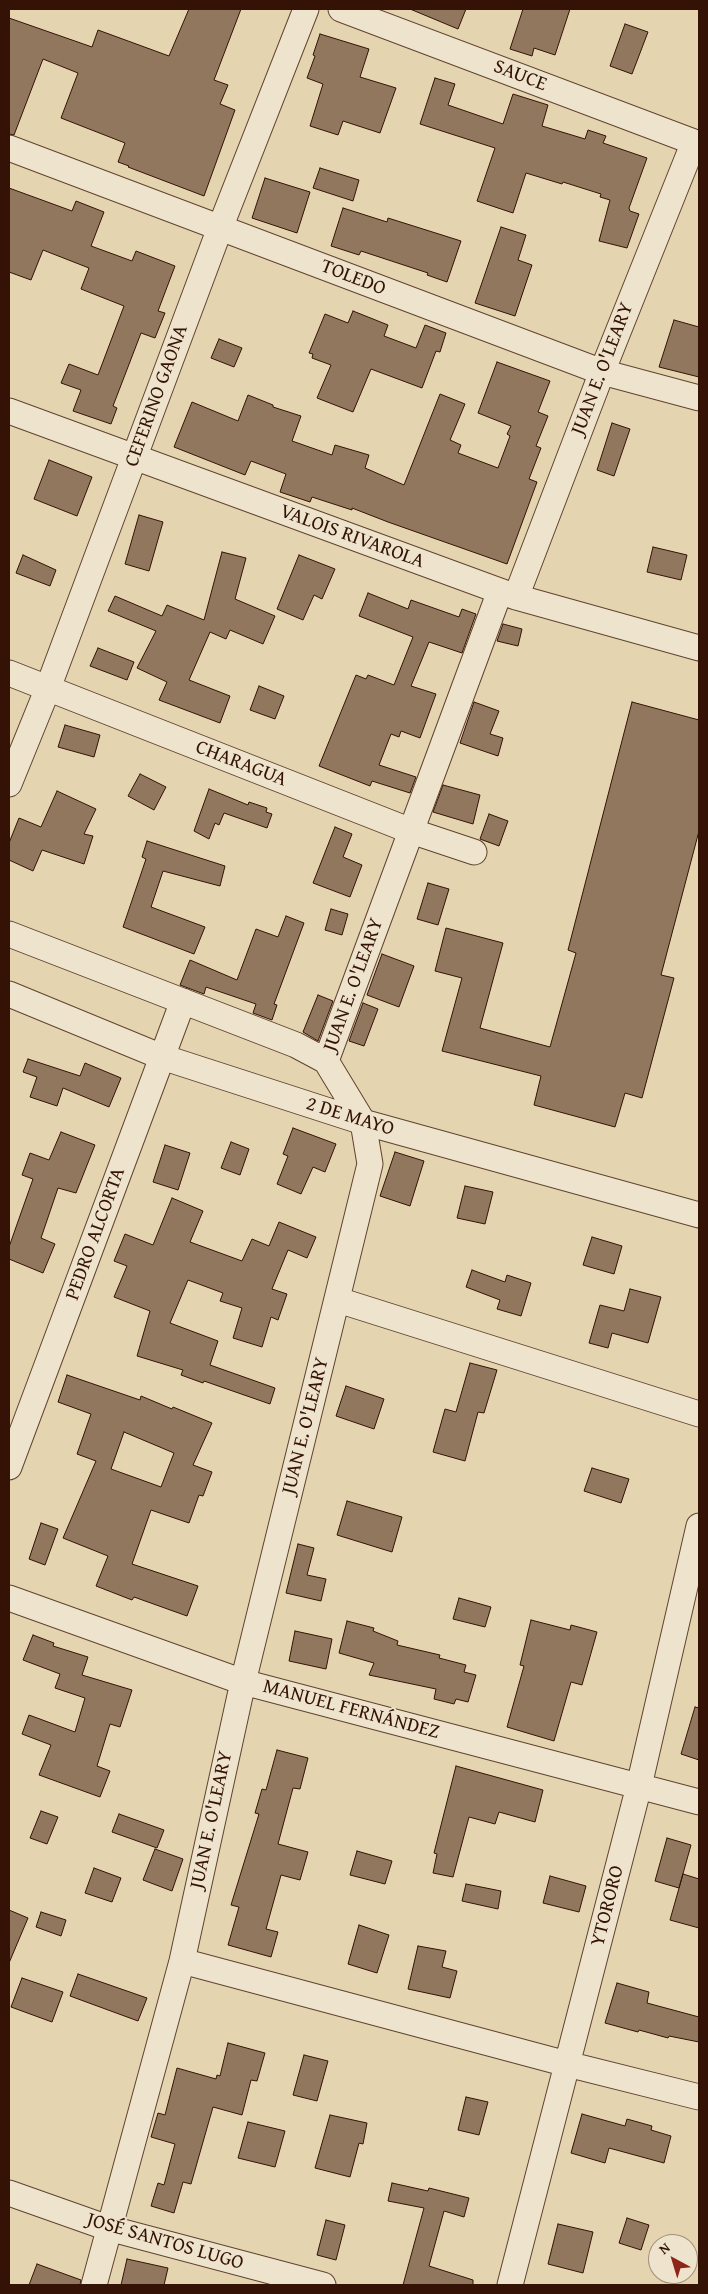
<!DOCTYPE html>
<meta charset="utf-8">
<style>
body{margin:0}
#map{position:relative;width:708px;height:2294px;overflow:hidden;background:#e5d4b0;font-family:"Gentium Book Plus",serif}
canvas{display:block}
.frame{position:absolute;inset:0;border:10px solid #341306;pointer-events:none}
.north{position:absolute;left:648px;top:2234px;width:50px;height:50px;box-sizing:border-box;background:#eee3cc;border:1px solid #a4907d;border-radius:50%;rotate:321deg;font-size:14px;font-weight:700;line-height:20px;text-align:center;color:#341306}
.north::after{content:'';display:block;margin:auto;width:18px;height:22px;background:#8f2418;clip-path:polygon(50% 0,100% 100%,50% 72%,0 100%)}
</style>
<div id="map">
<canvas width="708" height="2294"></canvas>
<div class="frame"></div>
<div class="north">N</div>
</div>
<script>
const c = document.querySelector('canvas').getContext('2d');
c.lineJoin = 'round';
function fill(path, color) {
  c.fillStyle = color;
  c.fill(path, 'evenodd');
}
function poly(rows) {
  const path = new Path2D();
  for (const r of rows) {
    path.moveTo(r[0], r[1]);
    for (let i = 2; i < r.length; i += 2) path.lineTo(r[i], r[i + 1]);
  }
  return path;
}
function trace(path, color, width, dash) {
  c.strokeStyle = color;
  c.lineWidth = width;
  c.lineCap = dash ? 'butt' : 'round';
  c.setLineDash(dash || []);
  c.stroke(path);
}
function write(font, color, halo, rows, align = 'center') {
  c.font = font + ' "Gentium Book Plus",serif';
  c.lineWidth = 4;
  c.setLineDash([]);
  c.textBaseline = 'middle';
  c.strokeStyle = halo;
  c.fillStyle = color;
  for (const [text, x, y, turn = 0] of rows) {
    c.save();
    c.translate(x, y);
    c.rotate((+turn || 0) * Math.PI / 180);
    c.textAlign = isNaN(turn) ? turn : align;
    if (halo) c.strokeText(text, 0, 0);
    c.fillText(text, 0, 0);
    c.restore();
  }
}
const building = poly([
 [189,9,241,9,214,80,228,85,220,104,235,110,204,196,128,167,129,166,118,162,125,143,61,118,78,73,43,59,14,135,9,134,9,18,92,47,98,30,169,56,189,9],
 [410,9,466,9,458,29,410,9],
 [523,9,570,9,555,55,534,48,532,56,510,49,523,9],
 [625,24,648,32,632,74,610,66,625,24],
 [320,34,369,49,360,77,396,88,380,133,343,121,338,135,310,126,323,84,307,78,315,56,313,55,320,34],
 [435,78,455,84,448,105,503,124,513,94,548,105,542,126,585,139,588,130,606,136,603,143,647,158,629,208,630,211,639,214,627,248,599,241,610,200,600,197,601,194,563,182,562,184,526,173,513,213,477,201,495,148,420,124,435,78],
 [320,168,359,180,353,201,313,188,320,168],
 [265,178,310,192,297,233,252,218,265,178],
 [9,188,72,211,76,201,104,212,91,246,132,261,136,251,175,266,158,311,165,313,155,338,141,333,113,406,117,408,111,424,73,411,81,390,61,383,69,364,98,375,124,306,81,289,89,268,43,250,31,280,9,272,9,188],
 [343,208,387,222,388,218,461,241,447,282,427,275,428,273,361,251,359,255,331,246,343,208],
 [501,227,526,235,518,260,532,265,515,316,475,303,501,227],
 [353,311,388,325,384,336,416,348,425,325,446,333,440,352,436,351,422,388,371,369,353,412,317,398,331,365,312,358,313,354,309,353,325,314,348,323,353,311],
 [674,320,699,327,699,377,659,367,674,320],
 [219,339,242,348,234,367,211,358,219,339],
 [497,362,550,381,538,412,548,416,536,446,541,448,529,479,537,482,507,564,388,522,352,508,352,510,312,497,310,502,280,492,286,474,251,461,245,475,174,447,192,402,238,421,248,395,273,405,273,407,301,416,292,441,332,455,335,445,369,455,365,468,404,485,440,394,465,404,450,440,461,445,458,453,498,468,510,436,507,434,511,426,478,413,497,362],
 [612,423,630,429,614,476,597,470,612,423],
 [49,460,92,477,77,516,34,499,49,460],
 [139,515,163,522,149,571,125,564,139,515],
 [653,547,687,555,681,580,647,572,653,547],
 [222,552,246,558,235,599,275,616,263,644,230,630,226,639,210,632,189,680,230,696,220,723,159,700,167,682,137,668,156,631,108,611,115,596,162,616,167,605,204,620,222,552],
 [23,555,56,570,50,586,16,573,23,555],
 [299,555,335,569,322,599,314,595,303,620,277,609,299,555],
 [368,593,408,609,411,600,459,617,462,609,476,614,462,653,429,642,411,686,436,694,420,738,401,731,399,737,391,734,379,765,416,777,410,793,372,781,370,786,319,766,356,675,366,679,368,675,394,685,413,637,359,616,368,593],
 [503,624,522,629,518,646,497,641,503,624],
 [98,648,134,662,127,680,90,666,98,648],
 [259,686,284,696,275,719,250,710,259,686],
 [474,702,499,711,490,734,503,738,498,756,460,743,474,702],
 [632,702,699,720,699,831,661,975,674,978,642,1098,625,1093,615,1127,534,1105,541,1076,442,1051,462,978,435,971,446,928,503,943,480,1028,550,1047,576,953,568,950,632,702],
 [65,725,100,735,94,757,58,747,65,725],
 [140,774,166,787,154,810,128,796,140,774],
 [443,785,480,795,473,824,433,812,443,785],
 [209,789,248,805,249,802,267,808,266,812,272,814,267,828,224,813,219,825,215,823,209,839,194,831,209,789],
 [57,791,96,809,84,834,93,836,84,864,42,850,33,871,9,860,9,843,19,818,41,827,57,791],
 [489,814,508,821,499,846,480,839,489,814],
 [335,827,352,834,343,857,362,865,350,897,313,883,335,827],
 [147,841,225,866,220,886,163,871,151,907,205,927,194,954,123,927,146,859,142,857,147,841],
 [428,883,449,889,438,925,417,919,428,883],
 [331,909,348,914,342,935,325,930,331,909],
 [286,916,304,923,274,1004,277,1005,272,1020,253,1013,256,1004,206,987,204,994,180,985,190,960,237,980,256,929,278,937,286,916],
 [382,954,414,966,399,1007,367,995,382,954],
 [318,995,333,1001,318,1041,303,1032,318,995],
 [363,1003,378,1009,364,1046,349,1041,363,1003],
 [28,1059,80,1076,85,1063,121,1078,109,1107,63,1088,57,1106,30,1097,37,1077,23,1072,28,1059],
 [293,1128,336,1144,325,1172,313,1167,301,1194,277,1184,288,1156,283,1154,293,1128],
 [61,1132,95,1145,76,1193,58,1188,41,1238,55,1244,43,1273,9,1259,9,1247,33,1179,22,1175,30,1153,49,1160,61,1132],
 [231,1142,249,1149,240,1175,221,1168,231,1142],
 [165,1145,190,1153,178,1190,153,1182,165,1145],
 [395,1152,424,1161,410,1206,380,1196,395,1152],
 [465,1186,493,1192,485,1224,457,1218,465,1186],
 [172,1198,203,1211,190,1242,242,1261,252,1239,269,1246,279,1222,316,1237,307,1258,288,1250,272,1289,287,1294,278,1320,271,1317,262,1347,233,1338,242,1308,220,1301,223,1293,188,1280,170,1323,218,1341,210,1365,275,1388,270,1404,204,1381,203,1383,181,1375,183,1370,137,1356,150,1311,114,1297,127,1266,114,1261,125,1234,153,1245,172,1198],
 [592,1237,622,1246,614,1274,583,1265,592,1237],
 [472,1270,505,1282,507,1275,531,1283,521,1316,497,1309,500,1300,466,1287,472,1270],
 [630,1289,661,1297,648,1343,612,1333,608,1348,589,1343,600,1305,624,1311,630,1289],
 [470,1363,497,1370,484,1413,478,1412,465,1461,433,1452,445,1409,456,1412,470,1363],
 [67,1375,140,1400,141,1396,172,1409,173,1407,212,1423,193,1465,212,1472,203,1496,199,1495,189,1523,151,1510,132,1564,198,1586,187,1616,134,1597,132,1600,96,1586,108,1556,63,1538,96,1461,77,1454,91,1414,58,1402,67,1375],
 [124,1432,174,1453,161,1487,111,1469,124,1432],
 [346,1386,384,1399,374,1429,336,1416,346,1386],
 [592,1468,629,1479,621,1503,584,1491,592,1468],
 [347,1501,402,1517,392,1552,337,1535,347,1501],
 [41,1523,58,1529,45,1565,29,1559,41,1523],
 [298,1544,314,1548,307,1575,326,1579,321,1601,286,1593,298,1544],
 [459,1598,491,1607,485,1627,453,1619,459,1598],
 [531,1620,570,1630,571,1625,597,1632,582,1685,571,1682,554,1741,507,1727,524,1666,520,1665,531,1620],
 [347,1621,374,1628,373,1631,398,1641,397,1645,440,1655,439,1658,466,1665,464,1672,476,1675,468,1702,456,1699,454,1704,434,1699,436,1689,369,1675,374,1663,339,1653,347,1621],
 [295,1631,332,1639,326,1669,289,1661,295,1631],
 [33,1635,54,1643,53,1646,88,1657,82,1675,132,1690,120,1727,110,1724,97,1766,110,1771,100,1797,39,1775,51,1745,22,1734,29,1715,75,1732,85,1698,55,1688,60,1674,23,1660,33,1635],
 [695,1707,699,1708,699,1760,681,1754,695,1707],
 [277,1750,308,1758,300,1789,293,1788,278,1844,308,1852,300,1880,281,1875,266,1929,278,1932,271,1957,228,1945,239,1907,231,1905,259,1814,255,1813,262,1789,266,1790,277,1750],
 [456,1766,543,1790,535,1822,499,1812,495,1824,469,1817,453,1877,433,1873,437,1854,434,1853,456,1766],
 [41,1811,58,1817,47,1844,30,1838,41,1811],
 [119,1814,164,1830,157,1848,112,1832,119,1814],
 [667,1838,691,1845,679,1888,655,1881,667,1838],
 [155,1849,183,1859,172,1891,143,1880,155,1849],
 [357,1851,392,1861,385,1884,350,1875,357,1851],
 [94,1868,121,1878,112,1902,85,1893,94,1868],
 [683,1874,699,1879,699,1928,670,1920,683,1874],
 [550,1876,586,1886,579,1912,543,1903,550,1876],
 [466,1884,501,1891,498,1909,462,1901,466,1884],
 [9,1910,28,1918,9,1963,9,1910],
 [41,1912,66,1920,61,1936,36,1927,41,1912],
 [359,1925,389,1935,377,1973,348,1964,359,1925],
 [418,1946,446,1951,442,1967,457,1971,450,1998,408,1989,418,1946],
 [78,1974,147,1998,138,2021,70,1996,78,1974],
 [22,1978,63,1992,52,2022,11,2007,22,1978],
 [617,1983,649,1992,647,2003,699,2017,699,2042,669,2036,668,2038,639,2030,638,2032,605,2023,617,1983],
 [228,2043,265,2053,257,2081,251,2080,242,2115,213,2107,191,2184,183,2182,174,2213,151,2206,158,2183,164,2185,175,2144,151,2137,158,2113,165,2115,177,2068,216,2079,217,2075,220,2076,228,2043],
 [304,2055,328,2061,317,2101,293,2095,304,2055],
 [466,2097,488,2102,479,2135,458,2130,466,2097],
 [582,2114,625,2126,627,2119,652,2126,651,2130,671,2136,664,2163,609,2148,605,2163,571,2153,582,2114],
 [330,2115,367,2123,363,2144,359,2143,350,2177,315,2168,330,2115],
 [248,2122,285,2131,275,2167,238,2158,248,2122],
 [392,2183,428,2191,429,2188,469,2198,464,2217,444,2211,429,2266,473,2280,473,2285,403,2285,424,2208,388,2201,392,2183],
 [627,2218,649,2225,641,2250,619,2243,627,2218],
 [326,2220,345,2225,336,2260,317,2255,326,2220],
 [558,2224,593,2232,583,2273,548,2264,558,2224],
 [127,2259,168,2268,164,2285,121,2285,127,2259],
 [37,2264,81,2280,80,2285,29,2285,37,2264]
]);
fill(building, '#90775e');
trace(building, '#341306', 1);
const street = poly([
 [341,9,699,144],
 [9,148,602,372,699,398],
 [9,411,516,597,699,648],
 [516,597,602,372,694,142],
 [9,673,411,831,474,852],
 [9,784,48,688,220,228,306,9],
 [9,934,296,1045,326,1061],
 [9,994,162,1057,363,1122,699,1215],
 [326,1061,500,591],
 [338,1300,699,1414],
 [9,1467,183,1001],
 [9,1598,243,1682,699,1802],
 [182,1961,567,2064,699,2097],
 [9,2193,108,2228,323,2285],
 [94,2285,182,1961,243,1682,370,1164,363,1122,326,1061],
 [510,2285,639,1786,699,1526]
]);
trace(street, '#604330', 27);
trace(street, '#eee3cc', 25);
write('20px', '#341306', '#eee3cc', [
 ["SAUCE",520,76,21],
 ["TOLEDO",353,278,21],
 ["JUAN E. O'LEARY",603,369,-69],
 ["CEFERINO GAONA",157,396,-70],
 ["VALOIS RIVAROLA",352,537,20],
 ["CHARAGUA",241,764,21],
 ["JUAN E. O'LEARY",354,985,-70],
 ["2 DE MAYO",350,1117,17],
 ["PEDRO ALCORTA",96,1234,-70],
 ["JUAN E. O'LEARY",306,1426,-76],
 ["MANUEL FERNÁNDEZ",351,1710,15],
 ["JUAN E. O'LEARY",212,1820,-78],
 ["YTORORO",608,1906,-76],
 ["JOSÉ SANTOS LUGO",165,2242,16]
]);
</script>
